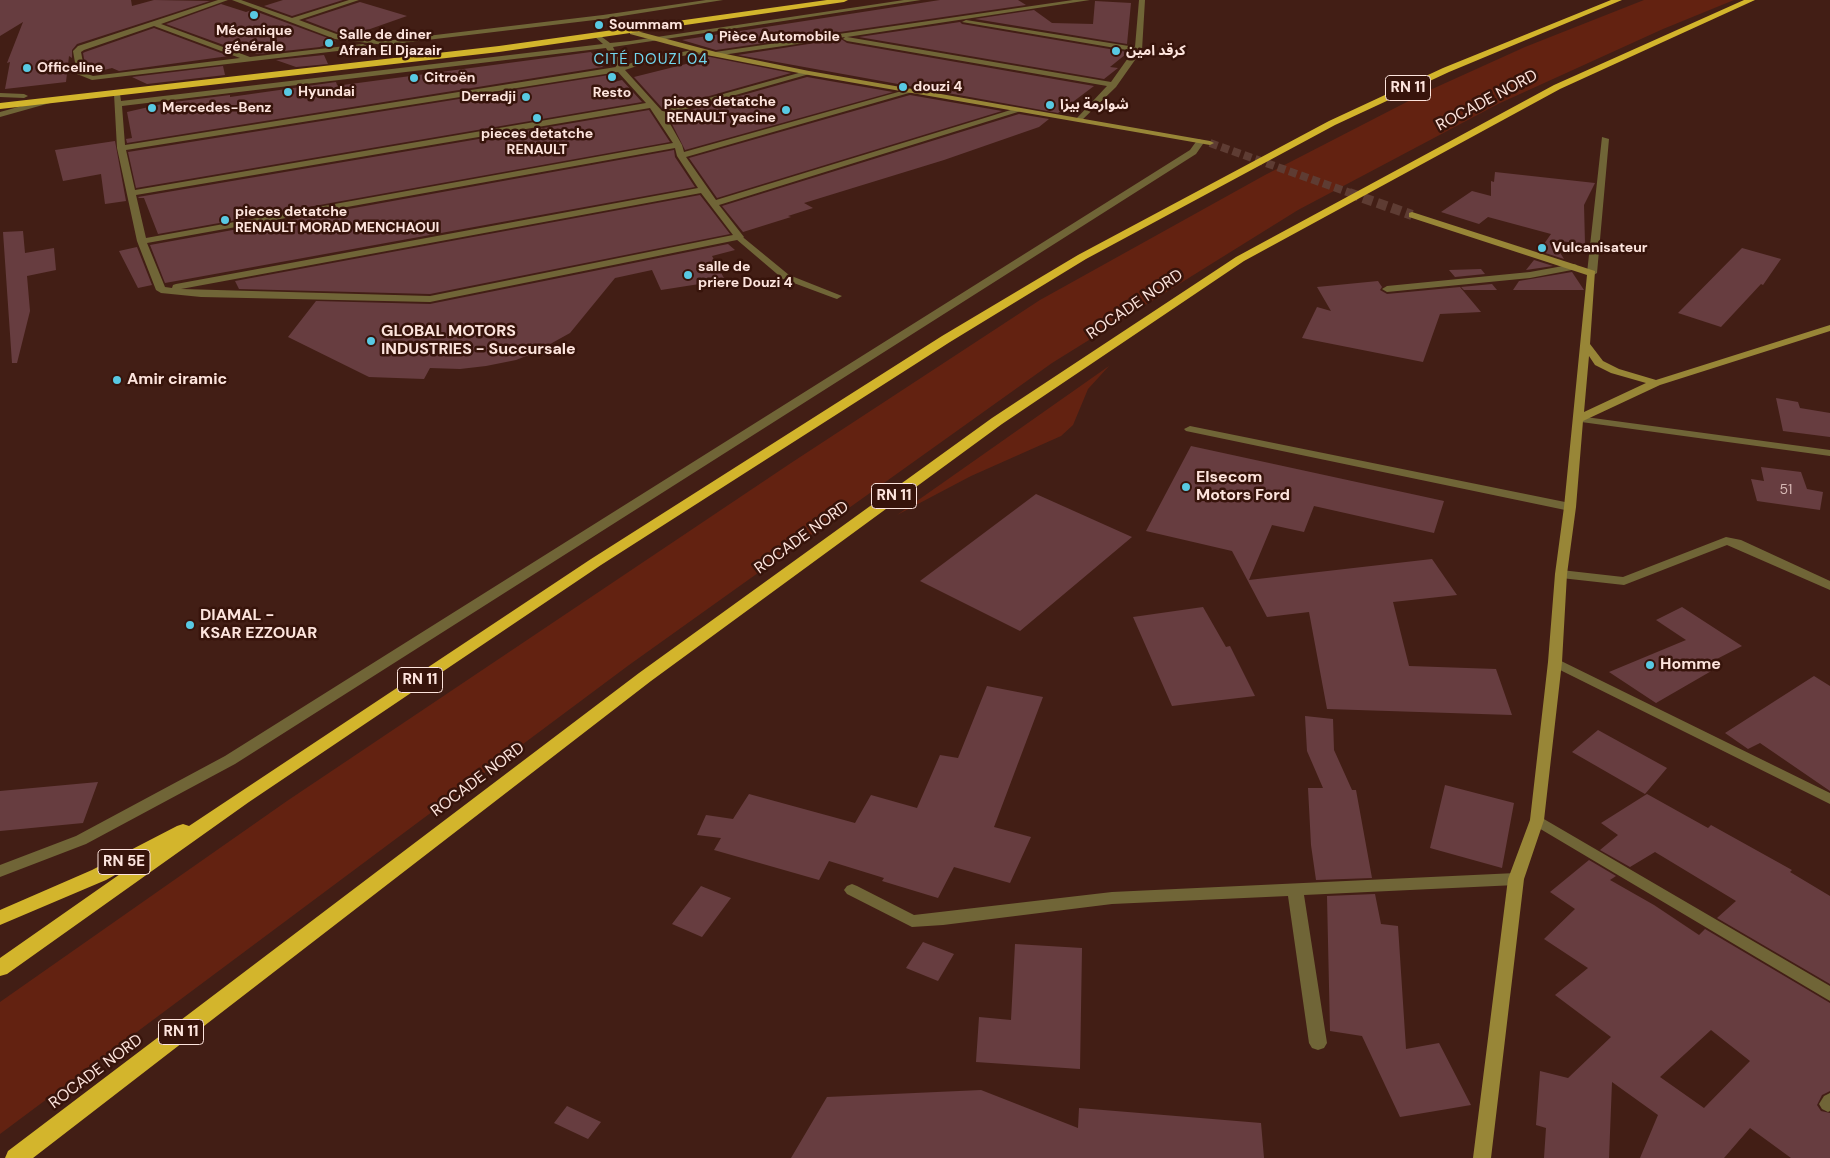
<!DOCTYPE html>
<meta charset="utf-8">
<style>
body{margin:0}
canvas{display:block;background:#421e15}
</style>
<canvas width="1830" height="1158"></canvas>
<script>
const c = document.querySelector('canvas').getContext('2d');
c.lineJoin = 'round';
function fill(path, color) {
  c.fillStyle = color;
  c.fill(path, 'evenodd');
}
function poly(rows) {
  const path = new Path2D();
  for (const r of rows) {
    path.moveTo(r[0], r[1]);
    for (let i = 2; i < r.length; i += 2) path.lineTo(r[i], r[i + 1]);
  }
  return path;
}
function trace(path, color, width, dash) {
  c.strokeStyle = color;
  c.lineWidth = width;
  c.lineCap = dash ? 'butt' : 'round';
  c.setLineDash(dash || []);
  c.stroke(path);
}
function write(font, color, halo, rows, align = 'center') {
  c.font = font + ' "DM Sans","Noto Sans Arabic",sans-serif';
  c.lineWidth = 5;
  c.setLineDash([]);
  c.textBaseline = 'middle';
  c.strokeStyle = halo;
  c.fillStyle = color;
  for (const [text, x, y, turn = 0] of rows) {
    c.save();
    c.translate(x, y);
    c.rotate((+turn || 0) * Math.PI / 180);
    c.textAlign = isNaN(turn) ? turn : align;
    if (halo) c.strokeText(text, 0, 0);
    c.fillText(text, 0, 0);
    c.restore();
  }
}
fill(poly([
 [1644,0,1734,0,1663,29,1498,104,1298,210,1052,363,629,665,0,1134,0,1002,287,801,791,463,1040,300,1265,175,1430,90,1525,47],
 [1109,366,1088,389,1073,425,1061,436,971,476,897,515]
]), '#632211');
fill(poly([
 [0,0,131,0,132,6,154,0,210,1,77,44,72,50,72,58,69,56,66,82,5,89,10,62,7,63,23,22,0,36],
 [283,0,343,0,292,16,264,6],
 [940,0,1018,0,1026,5,716,50,682,40],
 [1095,1,1131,3,1127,44,975,19,1034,10,1052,23,1093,24],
 [360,2,407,16,353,35,339,33,305,20],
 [221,4,246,12,252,10,336,41,320,47,258,54,248,51,243,52,166,24],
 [960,22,962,24,1127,52,1126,54,1110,67,1118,68,1104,79,859,37],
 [154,28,229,56,119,71,112,68,100,71,85,64,83,53,85,52],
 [841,39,847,43,1094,86,1058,113,738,55],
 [591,52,603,67,127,143,126,139,132,138,127,112,166,103,230,95,230,97,336,82,337,85,343,85],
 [324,55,328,64,296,67,276,60],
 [698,56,710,57,791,73,663,109,634,77,702,60],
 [223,66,225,75,147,84,132,77],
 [609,75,614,82,622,80,642,102,136,188,128,152],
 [807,77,893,92,685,150,668,116],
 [910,95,1002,111,717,198,689,158],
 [649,110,670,142,158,234,144,198,139,198,138,197],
 [1019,114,1049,119,1039,127,944,160,804,203,813,208,788,216,791,217,743,232,722,206],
 [115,141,126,201,105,204,101,174,63,181,55,150],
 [674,150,675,157,695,187,165,283,150,245],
 [1495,172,1595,183,1584,205,1585,244,1552,240,1564,259,1539,251,1551,234,1488,217,1479,224,1441,212,1472,191,1491,196,1491,181,1494,182],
 [700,195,730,234,430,294,239,289,235,281],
 [23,231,25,253,54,248,56,270,27,276,30,311,17,363,12,363,3,232],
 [728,244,735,250,712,256,725,280,661,290,652,270,615,278,570,333,534,353,516,360,486,366,460,369,430,368,424,379,369,377,288,337,316,301,430,304],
 [137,247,152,285,138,288,119,251],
 [1742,248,1781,259,1763,285,1761,284,1721,327,1678,313],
 [1534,260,1553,266,1526,270],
 [1481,269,1485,274,1455,277,1449,270],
 [1572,272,1584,290,1513,290,1519,281],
 [1378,281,1382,287,1380,290,1387,294,1460,287,1481,312,1440,314,1423,362,1302,338,1317,307,1331,311,1317,287],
 [1492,284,1497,290,1464,290,1461,287],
 [1776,398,1798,402,1800,408,1830,413,1830,437,1783,431],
 [1191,446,1444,501,1434,533,1314,506,1304,532,1272,525,1249,580,1432,559,1457,595,1393,602,1409,666,1496,669,1512,715,1327,709,1309,612,1267,617,1232,551,1146,531],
 [1761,467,1801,472,1807,489,1823,492,1820,510,1757,501,1751,479,1764,481],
 [1036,494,1132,537,1020,631,920,581],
 [1203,607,1226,647,1230,646,1255,696,1172,706,1133,617],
 [1682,607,1742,646,1711,662,1720,666,1656,703,1609,672,1686,640,1656,620],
 [1814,676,1830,686,1830,791,1760,743,1748,749,1725,733],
 [987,686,1043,697,994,827,1031,837,1010,883,954,867,938,898,882,881,884,878,829,861,819,880,714,850,721,838,697,835,706,815,733,819,749,794,855,823,871,795,917,808,940,755,958,758],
 [1305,716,1333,719,1334,750,1352,790,1356,790,1372,878,1316,880,1311,845,1308,788,1323,788,1307,751],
 [1598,730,1667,768,1645,794,1572,752],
 [98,782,83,823,0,831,0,791],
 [1445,785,1514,803,1502,868,1430,848],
 [1647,794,1708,828,1711,825,1792,870,1790,872,1830,896,1830,984,1717,918,1736,901,1655,852,1630,867,1600,850,1618,835,1601,823],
 [1589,860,1616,876,1610,880,1654,905,1699,935,1705,929,1830,1003,1830,1091,1822,1095,1817,1105,1821,1111,1830,1113,1830,1158,1791,1158,1750,1128,1724,1158,1640,1158,1658,1115,1612,1082,1609,1158,1544,1158,1546,1128,1536,1125,1540,1071,1568,1078,1611,1037,1555,995,1588,968,1544,939,1575,909,1550,892],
 [1711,1030,1750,1061,1704,1108,1660,1077],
 [701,886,731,898,702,937,672,924],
 [1375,894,1381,924,1398,926,1406,1049,1439,1043,1471,1105,1400,1117,1362,1036,1330,1031,1327,896],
 [923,942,954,954,938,981,906,968],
 [1015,944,1082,948,1080,1069,976,1062,979,1017,1011,1020],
 [981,1090,1078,1128,1079,1108,1261,1123,1264,1158,791,1158,827,1097],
 [567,1106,601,1122,588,1139,554,1123]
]), '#673d40');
trace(poly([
 [1210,143,1353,194]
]), '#5e3c33', 8, [8, 4]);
trace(poly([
 [1349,193,1412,215]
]), '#5e3c33', 10, [10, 5]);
fill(poly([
 [0,93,24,94,28,96,24,98,0,97,0,93],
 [47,99,51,101,50,103,0,117,0,112,47,99],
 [739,234,789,275,842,296,837,299,834,298,783,279,736,239,736,235,739,234],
 [1516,873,1521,875,1524,879,1521,883,1516,885,1304,895,1327,1043,1324,1048,1318,1050,1312,1048,1309,1043,1288,896,1112,904,943,925,912,927,847,894,844,890,847,886,852,884,857,886,914,915,1112,892,1516,873]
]), '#706537');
fill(poly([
 [218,0,228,0,161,24,250,57,363,44,367,46,363,48,92,80,77,74,73,51,78,46,218,0],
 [154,26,240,58,93,76,85,73,81,52,84,50,154,26],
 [232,0,241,0,292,18,349,0,359,0,299,20,339,35,385,41,603,15,706,0,723,0,603,19,385,45,335,39,232,0],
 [904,0,921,0,613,47,622,66,644,59,693,50,715,52,1073,0,1090,0,847,37,1111,82,1133,51,962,22,966,20,1135,47,1139,0,1145,0,1142,50,1116,87,1080,122,1076,120,1077,118,1107,86,847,41,843,39,845,37,715,56,693,54,646,63,625,70,662,111,806,71,813,73,665,115,682,145,684,152,909,89,916,91,686,157,716,200,1014,109,1021,111,719,205,744,237,742,239,430,302,201,297,161,293,156,290,137,241,117,148,114,94,120,94,121,101,603,44,594,36,598,34,610,43,630,41,904,0],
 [606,48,616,67,125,145,122,106,606,48],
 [618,72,646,103,135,190,126,150,618,72],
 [650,108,673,143,146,238,136,195,650,108],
 [675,148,677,156,698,188,176,284,173,285,172,288,165,287,147,243,675,148],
 [701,193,733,235,430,296,181,289,701,193],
 [1602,137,1609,139,1597,273,1592,276,1587,273,1602,137],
 [1198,139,1205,141,1196,154,235,764,86,844,0,877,0,865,76,836,225,756,1190,150,1198,139],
 [1574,264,1577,265,1577,269,1530,278,1387,292,1382,289,1387,286,1530,272,1574,264],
 [1578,416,1830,450,1830,456,1574,421,1573,419,1574,417,1578,416],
 [1190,426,1570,503,1576,507,1570,511,1186,431,1184,429,1190,426],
 [1726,537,1741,540,1830,581,1830,590,1727,545,1624,585,1561,578,1555,574,1561,570,1623,577,1726,537],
 [1555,658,1830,793,1830,804,1550,665,1548,662,1550,659,1555,658],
 [1537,815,1830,986,1830,1001,1532,824,1530,820,1532,816,1537,815],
 [1830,1093,1830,1111,1828,1112,1822,1109,1819,1104,1824,1096,1830,1093]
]), '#706537');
fill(poly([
 [633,30,716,52,809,71,1210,141,1214,143,1210,145,809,75,712,56,630,34,630,30,633,30],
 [1412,212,1595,271,1590,344,1603,361,1619,369,1656,380,1830,325,1830,331,1660,385,1583,421,1576,507,1567,574,1562,662,1544,820,1524,879,1491,1158,1473,1158,1508,879,1530,820,1548,662,1555,574,1564,507,1587,275,1409,217,1409,213,1412,212],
 [1589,356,1595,365,1611,373,1646,383,1584,412,1589,356]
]), '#988637');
fill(poly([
 [827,0,848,0,844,2,499,52,0,109,0,103,499,46,827,0],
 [1611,0,1622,0,1449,72,1335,125,1086,259,950,342,601,565,249,802,7,974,0,976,0,958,133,865,106,880,0,925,0,910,92,870,177,826,183,824,189,826,591,559,942,336,1078,255,1329,121,1443,68,1611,0],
 [1744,0,1755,0,1560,89,1244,261,1002,424,651,681,33,1158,5,1158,8,1151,639,673,992,418,1236,257,1554,85,1744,0]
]), '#d3b52c');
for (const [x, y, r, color] of [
 [254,15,5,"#58c9e3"],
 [599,25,5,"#58c9e3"],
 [709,37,5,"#58c9e3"],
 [329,43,5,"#58c9e3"],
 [1116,51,5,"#58c9e3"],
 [27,68,5,"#58c9e3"],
 [612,77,5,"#58c9e3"],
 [414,78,5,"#58c9e3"],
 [903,87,5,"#58c9e3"],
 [288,92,5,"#58c9e3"],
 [526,97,5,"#58c9e3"],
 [1050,105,5,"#58c9e3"],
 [152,108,5,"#58c9e3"],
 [786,110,5,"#58c9e3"],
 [537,118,5,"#58c9e3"],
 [225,220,5,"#58c9e3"],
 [1542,248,5,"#58c9e3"],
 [688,275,5,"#58c9e3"],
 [371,341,5,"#58c9e3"],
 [117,380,5,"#58c9e3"],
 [1186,487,5,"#58c9e3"],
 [190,625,5,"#58c9e3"],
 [1650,665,5,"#58c9e3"]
]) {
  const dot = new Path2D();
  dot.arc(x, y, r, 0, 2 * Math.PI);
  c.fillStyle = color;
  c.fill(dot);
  trace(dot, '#37140b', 2);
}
write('bold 14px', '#fde4dd', '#37140b', [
 ["Soummam",609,25],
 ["Mécanique",254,31,"center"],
 ["générale",254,47,"center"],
 ["Salle de diner",339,35],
 ["Afrah El Djazair",339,51],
 ["Pièce Automobile",719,37],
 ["كرقد امين",1126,51],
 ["Officeline",37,68],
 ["Citroën",424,78],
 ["douzi 4",913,87],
 ["Hyundai",298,92],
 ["Resto",612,93,"center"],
 ["Derradji",516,97,"right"],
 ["pieces detatche",776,102,"right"],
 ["RENAULT yacine",776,118,"right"],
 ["شوارمة بيزا",1060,105],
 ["Mercedes-Benz",162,108],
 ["pieces detatche",537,134,"center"],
 ["RENAULT",537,150,"center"],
 ["pieces detatche",235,212],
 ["RENAULT MORAD MENCHAOUI",235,228],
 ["Vulcanisateur",1552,248],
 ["salle de",698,267],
 ["priere Douzi 4",698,283]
], 'left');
write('14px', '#d8bab6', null, [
 ["51",1786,490]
]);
c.letterSpacing = '1px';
write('15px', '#72d7ef', '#37140b', [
 ["CITÉ DOUZI 04",651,60]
]);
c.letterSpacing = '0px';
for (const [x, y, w] of [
 [1408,88,45],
 [894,496,45],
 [420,680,45],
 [124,862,52],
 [181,1032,45]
]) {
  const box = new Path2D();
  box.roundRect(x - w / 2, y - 12.5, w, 25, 4);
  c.fillStyle = '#37140b';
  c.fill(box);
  trace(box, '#fde4dd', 1);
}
write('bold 15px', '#fde4dd', null, [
 ["RN 11",1408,88],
 ["RN 11",894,496],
 ["RN 11",420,680],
 ["RN 5E",124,862],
 ["RN 11",181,1032]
]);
write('16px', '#fde4dd', '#37140b', [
 ["ROCADE NORD",1487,101,-28],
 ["ROCADE NORD",1135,305,-34],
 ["ROCADE NORD",802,538,-36],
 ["ROCADE NORD",478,780,-37],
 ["ROCADE NORD",96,1072,-37]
]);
write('bold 16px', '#fde4dd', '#37140b', [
 ["GLOBAL MOTORS",381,332],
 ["INDUSTRIES - Succursale",381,350],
 ["Amir ciramic",127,380],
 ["Elsecom",1196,478],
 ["Motors Ford",1196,496],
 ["DIAMAL -",200,616],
 ["KSAR EZZOUAR",200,634],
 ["Homme",1660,665]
], 'left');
</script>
